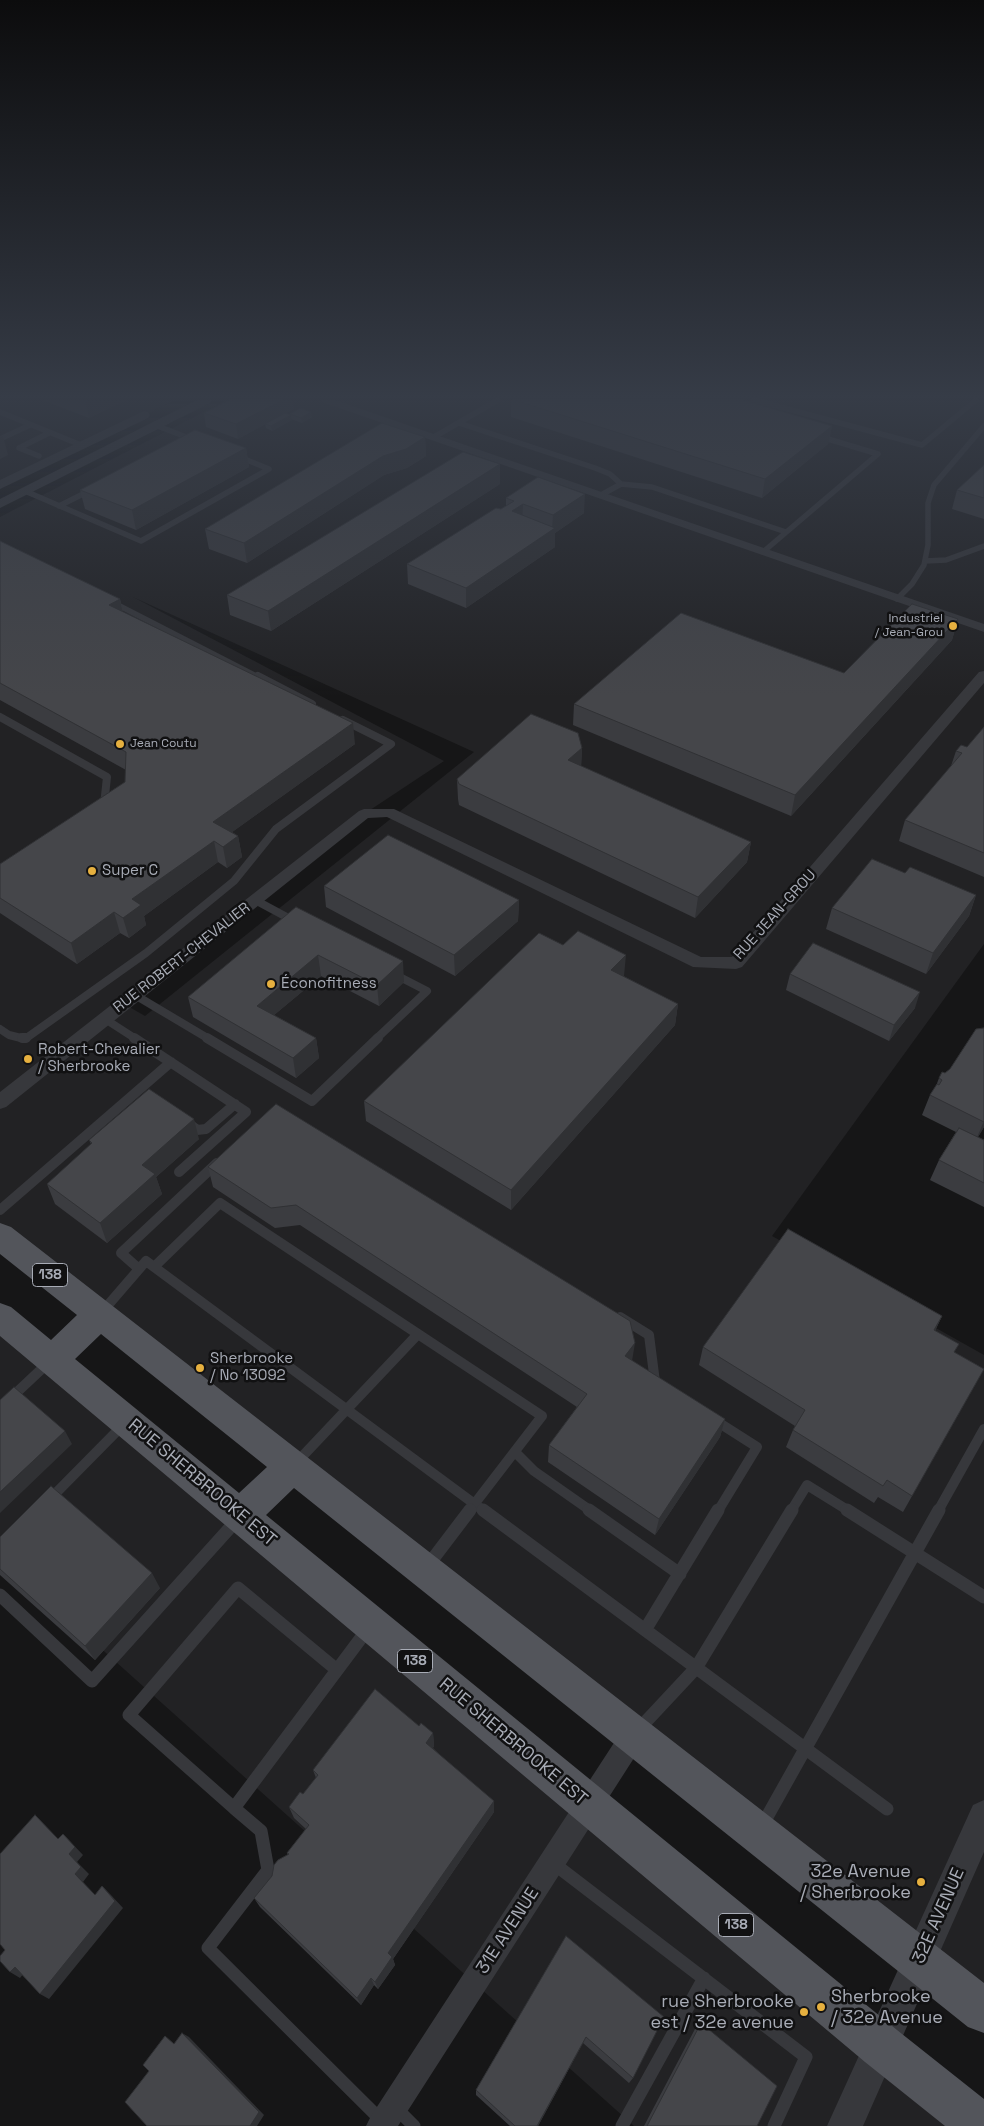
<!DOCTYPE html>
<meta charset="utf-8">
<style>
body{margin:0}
canvas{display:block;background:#161617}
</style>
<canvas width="984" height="2126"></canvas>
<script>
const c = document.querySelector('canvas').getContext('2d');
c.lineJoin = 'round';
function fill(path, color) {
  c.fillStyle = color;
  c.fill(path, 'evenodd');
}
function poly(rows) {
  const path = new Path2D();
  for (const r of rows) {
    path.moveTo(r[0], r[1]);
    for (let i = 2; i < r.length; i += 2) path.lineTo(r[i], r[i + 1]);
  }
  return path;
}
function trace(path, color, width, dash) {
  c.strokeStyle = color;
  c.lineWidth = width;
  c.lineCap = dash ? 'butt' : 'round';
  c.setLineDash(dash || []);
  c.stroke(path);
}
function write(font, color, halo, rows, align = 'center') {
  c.font = font + ' "Space Grotesk",sans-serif';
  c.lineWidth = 5;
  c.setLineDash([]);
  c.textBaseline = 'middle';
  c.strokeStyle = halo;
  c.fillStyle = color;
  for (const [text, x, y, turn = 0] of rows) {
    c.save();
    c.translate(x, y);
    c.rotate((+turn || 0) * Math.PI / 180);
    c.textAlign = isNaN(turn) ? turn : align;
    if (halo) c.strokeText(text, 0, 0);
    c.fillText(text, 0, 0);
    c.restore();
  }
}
fill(poly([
 [0,400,175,400,0,485],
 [227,400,984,400,984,944,772,1236,984,1355,984,2009,0,1236,0,517],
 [133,597,474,752,145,1016,124,1004,364,814,444,761],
 [0,1309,984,2126,634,2126,0,1558]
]), '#222224');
trace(poly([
 [754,400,922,445,976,400],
 [0,412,81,445],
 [459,423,595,468,610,474,621,484,601,495],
 [155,425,194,440],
 [434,437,498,400],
 [0,439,30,425],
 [39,456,19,448,49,433],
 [621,484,652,487,786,532],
 [25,491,141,541,269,469,237,456],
 [59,506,91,490],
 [763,552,878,454,818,436],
 [925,561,946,560,984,546],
 [897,599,912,584,924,565,928,545,928,503,934,485,984,426],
 [112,602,260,678]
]), '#37383c', 5.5);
trace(poly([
 [258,676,312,704],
 [0,717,107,777,104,805,102,806],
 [255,900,294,921],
 [135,995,209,1039],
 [105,1019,136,1039],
 [0,1029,9,1035,25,1039,146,953,234,881,276,829,391,744,343,720],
 [376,1039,427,991,394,974]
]), '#37383c', 8);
trace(poly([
 [22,1038,26,1038],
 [134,1038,246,1112,179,1172],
 [207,1038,312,1101,378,1038],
 [187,1122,197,1130,206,1129,235,1104],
 [0,1210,171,1062],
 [154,1267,220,1203,542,1416,469,1511],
 [138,1268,121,1253,217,1163],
 [102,1312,146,1261,484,1511],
 [620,1317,649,1335,655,1382,658,1384],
 [0,1408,48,1363],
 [713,1419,757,1447,718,1511],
 [515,1452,534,1471,591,1511],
 [297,1462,418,1334],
 [50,1499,123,1425],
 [791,1511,807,1485,849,1511],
 [938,1511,984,1429]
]), '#37383c', 10);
trace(poly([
 [483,1510,887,1809],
 [589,1510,680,1574],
 [847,1510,984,1597],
 [429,1564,470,1510],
 [0,1595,92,1681,236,1521],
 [645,1630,718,1510],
 [337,1670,238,1588,129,1715,234,1808,367,1630],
 [639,1729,696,1668,792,1510],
 [234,1808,261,1831,268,1870,208,1948,381,2120],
 [763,1824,939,1510],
 [553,1863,806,2057,774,2126],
 [397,2109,414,2126],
 [622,2126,704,1978]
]), '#37383c', 13);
fill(poly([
 [321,400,335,400,984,624,984,632,322,402,321,400],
 [984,671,984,683,742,967,736,969,693,967,387,817,368,818,6,1107,0,1109,0,1092,359,811,364,809,394,809,701,957,732,957,979,672,984,671],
 [634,1723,643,1726,646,1735,643,1744,398,2126,366,2126,371,2116,625,1726,634,1723]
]), '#37383c');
fill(poly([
 [197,400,212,400,210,403,0,508,0,499,197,400],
 [144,411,148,412,150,415,148,418,0,489,0,480,144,411],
 [984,1800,984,1852,863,2126,827,2126,973,1805,984,1800]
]), '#37383c');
fill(poly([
 [0,1223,11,1227,984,1983,984,2033,968,2027,294,1488,266,1515,897,2030,984,2099,984,2126,945,2126,865,2062,0,1336,0,1303,11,1307,51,1340,77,1315,0,1254,0,1223],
 [101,1334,267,1467,239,1493,75,1359,101,1334]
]), '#53555b');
fill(poly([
 [42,400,126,400,89,418],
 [511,400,743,400,832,426,828,444,762,498,511,417],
 [294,409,285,413,290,415,290,414,312,417,302,423,291,419,292,420,272,431,266,428,265,424,238,439,206,427,204,413],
 [425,437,426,456,407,468,384,475,247,563,209,549,205,529],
 [246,448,249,467,136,530,85,509,80,490],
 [984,465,984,519,952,509,957,490],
 [500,484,271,631,230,615,227,595],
 [506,498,584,513,555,533,555,547,466,608,408,584,407,564,506,506],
 [0,541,120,599,123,612,355,744,232,832,238,836,242,857,227,868,218,862,144,916,146,925,129,938,120,933,77,964,0,913,0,864,125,782,126,770,0,700],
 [958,619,952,640,791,816,573,725,574,704,844,673],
 [984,727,984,877,899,841,905,820,951,766,956,751,967,747],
 [582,748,581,766,751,842,747,862,695,918,459,805,458,799,457,779],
 [905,873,976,895,969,916,926,974,826,929,832,908],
 [324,886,519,900,518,921,455,976,326,907],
 [296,907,404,982,379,1006,321,976,274,1015,316,1038,319,1058,296,1078,193,1017,188,997],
 [790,974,915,1008,889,1041,786,990],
 [623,976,678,1004,675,1025,511,1210,366,1121,364,1101,624,976],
 [984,1028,984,1127,978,1137,984,1140,984,1207,930,1180,939,1160,956,1132,922,1115,930,1095,936,1086,939,1078,950,1069],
 [276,1104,632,1361,725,1419,720,1437,655,1535,548,1462,549,1445,577,1407,300,1225,275,1228,213,1187,208,1167],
 [199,1139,156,1177,162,1194,107,1243,55,1204,47,1184,91,1144,89,1140],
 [942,1316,935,1331,959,1344,954,1352,984,1369,903,1512,878,1497,874,1503,786,1447,793,1430,795,1426,699,1365,703,1347],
 [0,1537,160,1588,95,1660,0,1575],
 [419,1726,433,1733,434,1746,433,1748,494,1812,393,1959,395,1965,378,1989,374,1985,361,2005,260,1907,254,1898,288,1855,287,1853,306,1829,294,1818,289,1807,303,1794,316,1778,313,1770],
 [566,1936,633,2078,629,2083,583,2043,538,2126,510,2126,476,2095,476,2090],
 [701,2023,757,2126,644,2126,695,2029]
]), '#3b3c40');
fill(poly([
 [85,400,126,400,89,418],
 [283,400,293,400,294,409,238,439,236,424],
 [311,412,312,417,302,423,301,418],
 [291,415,292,420,272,431,271,426],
 [832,426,828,444,762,498,765,479],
 [3,436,8,455,0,459,0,437],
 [425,437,426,456,407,468,384,475,247,563,244,543,383,456],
 [246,448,249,467,136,530,132,510],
 [500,464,500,484,271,631,268,611],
 [585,494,584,513,555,533,555,547,466,608,466,588,552,530,553,515],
 [523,504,522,524,512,511],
 [120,599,124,619,109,605],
 [958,619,952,640,791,816,795,795],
 [353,723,355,744,217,843,213,822],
 [582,748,581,769,568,760],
 [238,836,242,857,227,868,223,847],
 [214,841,218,862,144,916,146,925,129,938,123,918,132,899],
 [751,842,747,862,695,918,698,897],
 [976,895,969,916,926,974,933,953],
 [519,900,518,921,455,976,454,955],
 [114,912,120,933,77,964,71,943],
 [318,955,321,976,261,1026,257,1006],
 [626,955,624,976,609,991,611,970],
 [403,961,404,982,379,1006,377,985],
 [920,992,915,1008,889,1041,894,1025],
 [678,1004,675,1025,511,1210,511,1190],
 [316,1038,319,1058,296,1078,293,1058],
 [194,1119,199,1139,156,1177,162,1194,107,1243,100,1223,142,1165],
 [984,1121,984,1127,975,1142],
 [942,1316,933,1335,934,1330],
 [635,1343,632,1361,625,1356],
 [725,1419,720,1437,655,1535,659,1519],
 [65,1431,72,1444,0,1513,0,1492],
 [152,1573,160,1588,95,1660,85,1646],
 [433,1733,434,1746,428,1755,426,1743],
 [494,1801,494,1812,393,1959,395,1965,378,1989,375,1982,388,1953],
 [63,1834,83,1855,77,1862,89,1874,83,1882,103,1902,75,1874],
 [102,1886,110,1894,123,1908,49,1999,40,1994],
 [15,1967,24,1973,20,1978,10,1972],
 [371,1978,374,1985,361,2005,357,1998],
 [182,2033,189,2037,264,2115,257,2126,250,2126],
 [586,2037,538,2126,537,2126]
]), '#303134');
const building = poly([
 [230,400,283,400,236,424,204,413,230,400],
 [514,400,743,400,832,426,765,479,514,400],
 [300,408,311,412,301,418,290,414,300,408],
 [285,413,291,415,271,426,265,424,285,413],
 [382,423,425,437,406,449,383,456,244,543,205,529,382,423],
 [195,430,246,448,132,510,80,490,195,430],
 [463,452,500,464,268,611,227,595,463,452],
 [984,465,984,498,957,490,984,465],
 [538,477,585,494,553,515,523,504,512,511,555,528,466,588,407,564,496,508,501,509,514,501,506,498,538,477],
 [0,541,120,599,109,605,353,723,213,822,238,836,223,847,214,841,132,899,141,905,123,918,114,912,71,943,0,898,0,864,125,782,126,752,0,683,0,541],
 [912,604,958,619,795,795,574,704,681,613,844,673,912,604],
 [531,714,578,733,582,748,568,760,751,842,698,897,459,784,457,779,531,714],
 [984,727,984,853,905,820,962,753,956,751,961,745,967,747,984,727],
 [388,835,519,900,454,955,324,886,388,835],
 [872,859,905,873,910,867,976,895,933,953,832,908,872,859],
 [296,907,403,961,377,985,318,955,257,1006,316,1038,293,1058,188,997,296,907],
 [578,931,626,955,611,970,678,1004,511,1190,364,1101,539,933,563,945,578,931],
 [813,943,920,992,894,1025,790,974,813,943],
 [984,1028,984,1122,930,1095,937,1084,939,1085,942,1080,939,1078,942,1072,945,1073,950,1069,976,1029,984,1028],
 [149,1089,194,1119,142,1165,155,1174,100,1223,47,1184,92,1143,89,1140,149,1089],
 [276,1104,630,1321,635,1343,625,1356,725,1419,659,1519,549,1445,587,1394,296,1205,271,1208,208,1167,276,1104],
 [959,1128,984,1140,984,1183,939,1160,959,1128],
 [788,1229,942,1316,934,1330,959,1344,954,1352,984,1369,912,1496,887,1480,883,1486,793,1430,805,1410,703,1347,788,1229],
 [14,1387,65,1431,0,1492,0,1400,14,1387],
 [51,1486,152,1573,85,1646,0,1569,0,1537,51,1486],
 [375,1689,419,1726,421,1723,433,1733,426,1743,494,1801,388,1953,392,1957,375,1982,371,1978,357,1998,254,1898,272,1876,274,1865,278,1860,289,1854,287,1853,309,1825,289,1807,300,1792,303,1794,318,1775,313,1770,375,1689],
 [35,1815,58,1839,63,1834,75,1847,69,1854,81,1867,75,1874,95,1895,102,1886,115,1901,40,1994,15,1967,10,1972,0,1961,0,1956,5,1950,0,1944,0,1854,35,1815],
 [566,1936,664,2017,633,2078,586,2037,537,2126,515,2126,476,2090,566,1936],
 [701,2023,777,2086,757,2126,647,2126,701,2023],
 [182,2033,259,2112,250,2126,147,2126,125,2102,149,2071,143,2065,165,2036,174,2044,182,2033]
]);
fill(building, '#45464a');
trace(building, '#303134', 1);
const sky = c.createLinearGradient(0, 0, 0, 697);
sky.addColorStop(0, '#0c0c0d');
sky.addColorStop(0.57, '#363c47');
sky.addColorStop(1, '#363c4700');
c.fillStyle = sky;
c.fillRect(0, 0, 984, 697);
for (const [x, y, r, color] of [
 [953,626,5,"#e6b03f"],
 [120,744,5,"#e6b03f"],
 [92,871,5,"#e6b03f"],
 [271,984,5,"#e6b03f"],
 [28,1059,5,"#e6b03f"],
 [200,1368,5,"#e6b03f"],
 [921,1882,5,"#e6b03f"],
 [821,2007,5,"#e6b03f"],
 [804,2012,5,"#e6b03f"]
]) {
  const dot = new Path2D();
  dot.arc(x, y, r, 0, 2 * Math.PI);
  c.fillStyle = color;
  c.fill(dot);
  trace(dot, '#111112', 2);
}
write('12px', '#a8acb6', '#111112', [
 ["Industriel",943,619],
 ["/ Jean-Grou",943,633],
 ["Jean Coutu",130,744,"left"]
], 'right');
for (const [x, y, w] of [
 [50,1275,35],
 [415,1661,35],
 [736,1925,35]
]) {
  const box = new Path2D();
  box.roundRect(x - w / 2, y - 11.5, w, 23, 4);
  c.fillStyle = '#111112';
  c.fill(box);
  trace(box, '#a8acb6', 1);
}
write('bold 14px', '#a8acb6', null, [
 ["138",50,1275],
 ["138",415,1661],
 ["138",736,1925]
]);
write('15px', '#a8acb6', '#111112', [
 ["Super C",102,871],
 ["Éconofitness",281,984],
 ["Robert-Chevalier",38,1050],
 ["/ Sherbrooke",38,1067],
 ["Sherbrooke",210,1359],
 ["/ No 13092",210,1376]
], 'left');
write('15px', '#a8acb6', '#111112', [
 ["RUE JEAN-GROU",775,915,-48],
 ["RUE ROBERT-CHEVALIER",182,958,-38]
]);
write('18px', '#a8acb6', '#111112', [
 ["RUE SHERBROOKE EST",202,1483,40],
 ["RUE SHERBROOKE EST",513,1742,40],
 ["32E AVENUE",939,1916,-66],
 ["31E AVENUE",508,1931,-57]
]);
write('18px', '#a8acb6', '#111112', [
 ["32e Avenue",911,1872],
 ["/ Sherbrooke",911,1893],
 ["Sherbrooke",831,1997,"left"],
 ["/ 32e Avenue",831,2018,"left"],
 ["rue Sherbrooke",794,2002],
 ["est / 32e avenue",794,2023]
], 'right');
</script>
